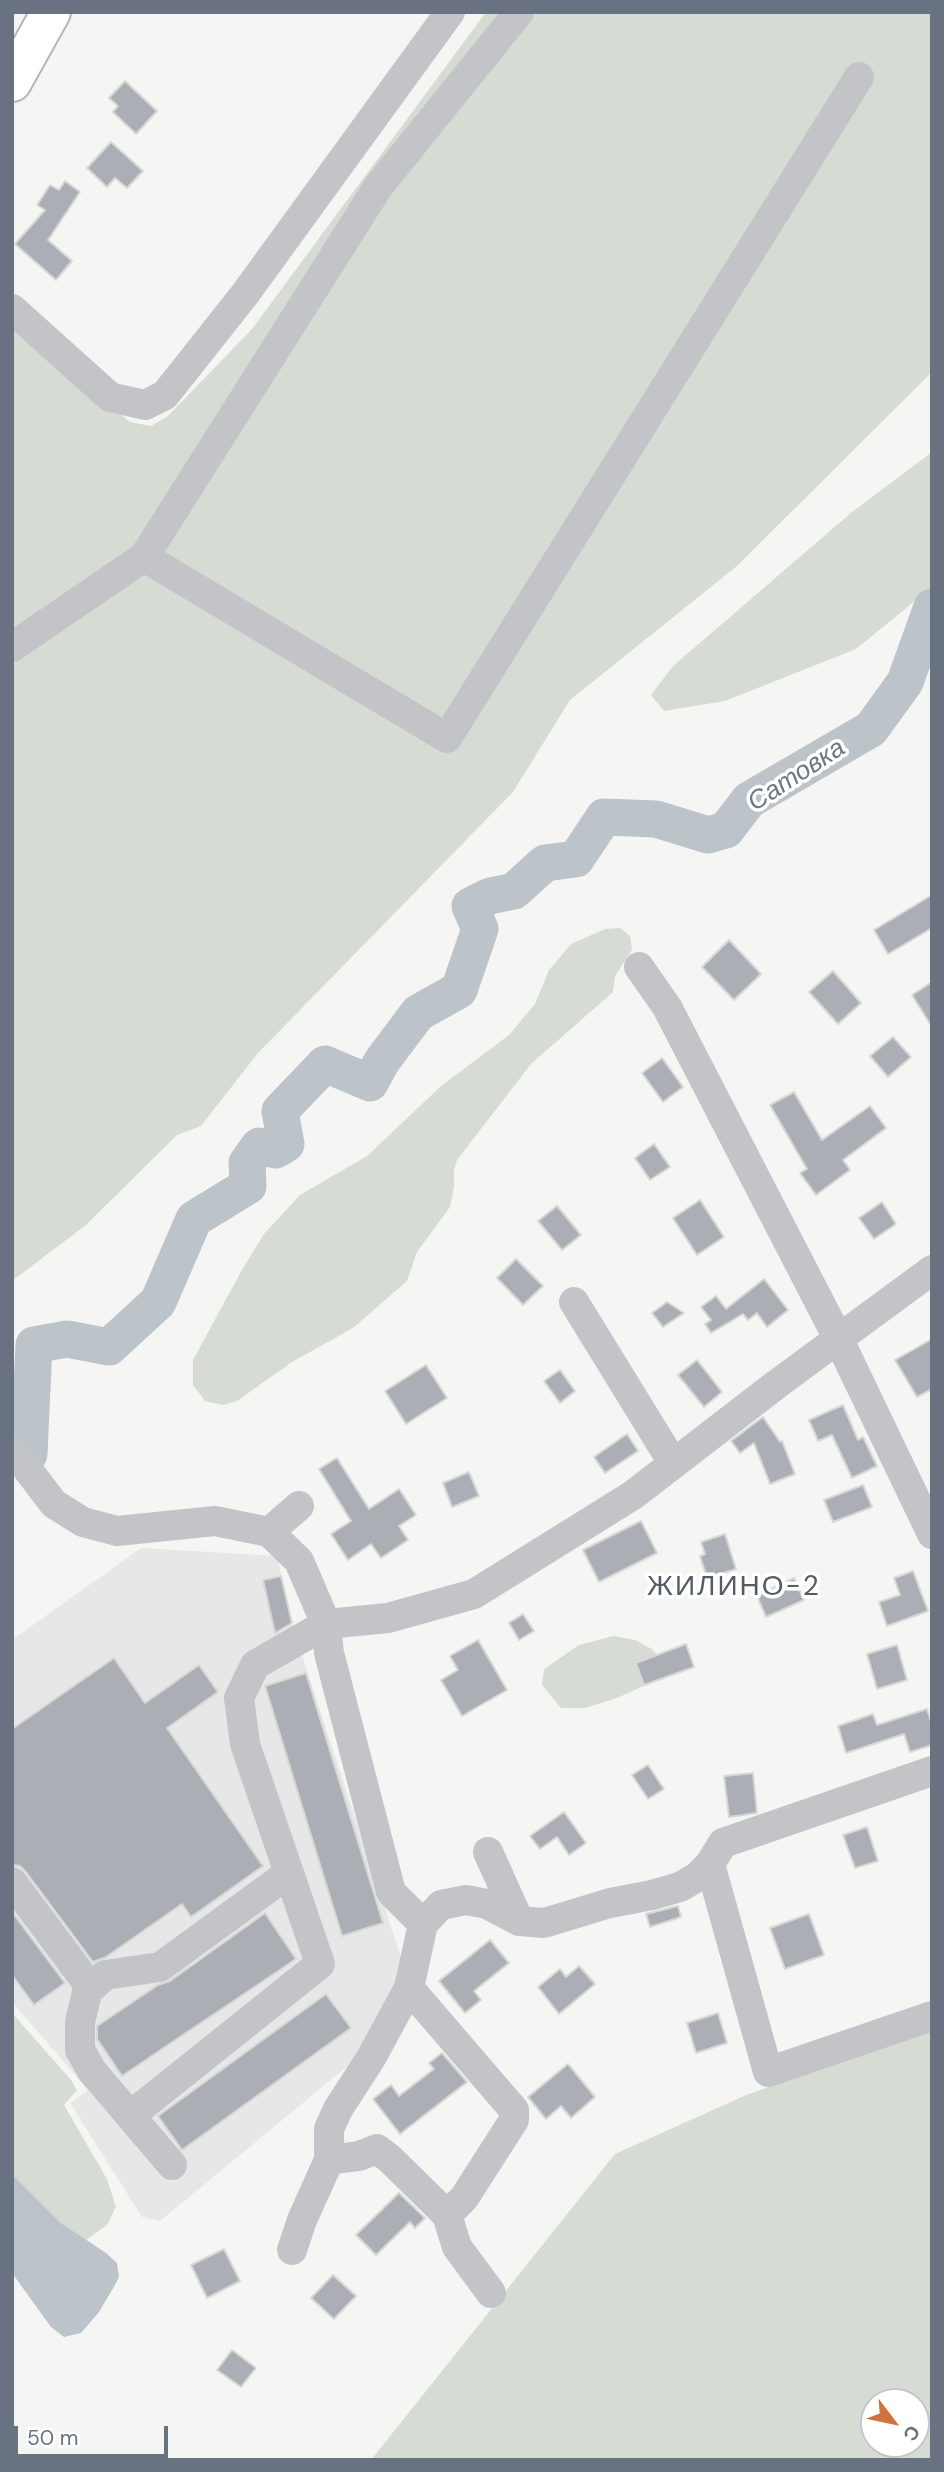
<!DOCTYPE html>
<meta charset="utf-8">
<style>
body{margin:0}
#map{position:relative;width:944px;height:2472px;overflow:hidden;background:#f5f6f3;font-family:"DM Sans",sans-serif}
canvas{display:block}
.frame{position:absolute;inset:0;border:14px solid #687280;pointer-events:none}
.north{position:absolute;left:860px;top:2388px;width:70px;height:70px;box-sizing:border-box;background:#fff;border:2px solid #c3c7cc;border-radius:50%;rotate:122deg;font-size:19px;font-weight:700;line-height:28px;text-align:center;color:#687280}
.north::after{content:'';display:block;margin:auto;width:24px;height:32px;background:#cd733b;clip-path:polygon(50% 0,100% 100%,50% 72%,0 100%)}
.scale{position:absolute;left:14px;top:2426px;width:154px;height:32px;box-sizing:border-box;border:4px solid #687280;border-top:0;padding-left:9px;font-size:21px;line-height:24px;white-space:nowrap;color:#687280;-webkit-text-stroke:5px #fff;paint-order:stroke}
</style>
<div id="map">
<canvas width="944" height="2472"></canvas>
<div class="frame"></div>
<div class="north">С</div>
<div class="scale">50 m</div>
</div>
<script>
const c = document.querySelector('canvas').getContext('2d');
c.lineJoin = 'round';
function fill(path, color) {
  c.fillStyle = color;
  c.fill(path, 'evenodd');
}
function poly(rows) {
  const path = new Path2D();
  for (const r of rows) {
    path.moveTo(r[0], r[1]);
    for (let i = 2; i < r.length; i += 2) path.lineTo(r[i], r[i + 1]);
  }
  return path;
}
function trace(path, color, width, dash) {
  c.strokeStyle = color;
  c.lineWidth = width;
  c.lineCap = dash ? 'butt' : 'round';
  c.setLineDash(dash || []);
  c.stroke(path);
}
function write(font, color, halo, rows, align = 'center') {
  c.font = font + ' "DM Sans",sans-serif';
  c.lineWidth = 7;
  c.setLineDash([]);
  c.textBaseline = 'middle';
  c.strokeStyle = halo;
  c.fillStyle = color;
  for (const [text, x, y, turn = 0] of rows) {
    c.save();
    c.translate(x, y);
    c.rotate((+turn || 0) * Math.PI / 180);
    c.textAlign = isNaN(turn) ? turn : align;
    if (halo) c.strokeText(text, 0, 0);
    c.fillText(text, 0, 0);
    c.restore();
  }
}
fill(poly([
 [141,1548,277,1556,294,1631,401,1957,399,1983,356,2059,160,2221,142,2217,70,2103,88,2090,12,2002,12,1640]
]), '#e6e7e6');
fill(poly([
 [486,12,932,12,932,372,737,566,570,700,513,792,258,1053,201,1126,177,1135,86,1225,12,1281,12,324,130,422,151,426,168,416,252,329],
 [932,452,932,587,856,649,725,701,664,711,651,695,673,666,852,512],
 [620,928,630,936,632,950,615,976,613,992,531,1064,457,1160,454,1170,454,1187,450,1207,417,1252,407,1281,353,1328,292,1362,237,1401,223,1405,205,1401,193,1385,193,1360,243,1268,264,1234,300,1195,367,1156,441,1086,509,1035,535,1004,549,970,571,944,605,929],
 [613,1636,635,1640,652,1649,659,1658,659,1670,650,1683,617,1698,585,1708,561,1708,542,1685,544,1669,579,1645],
 [12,2013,71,2080,77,2090,64,2105,107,2179,116,2207,107,2225,86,2240,61,2223,12,2174],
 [932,2030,932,2460,371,2460,615,2154,746,2095],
 [874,2402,916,2402,916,2444,874,2444]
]), '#d6dcd4');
fill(poly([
 [12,2174,61,2223,106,2253,117,2263,119,2277,115,2285,99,2312,81,2333,64,2337,51,2327,12,2273]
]), '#bcc3c9');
trace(poly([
 [29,1454,34,1345,67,1339,109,1347,158,1302,194,1219,248,1186,247,1163,259,1146,276,1150,286,1144,280,1111,325,1064,370,1083,382,1061,418,1013,459,990,480,929,470,906,490,896,514,891,545,863,576,859,604,817,656,819,708,835,726,830,749,800,871,729,905,682,932,607]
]), '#bcc3c9', 37);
const building = poly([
 [125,81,157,111,136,134,113,112,118,106,109,98,125,81],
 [111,142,143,171,127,188,115,178,107,187,87,168,111,142],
 [65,181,80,192,48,240,72,261,56,280,15,244,45,210,37,205,50,185,59,190,65,181],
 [932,895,932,928,888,954,874,930,932,895],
 [729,940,761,974,734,1000,702,967,729,940],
 [833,971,861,1003,838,1024,809,992,833,971],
 [932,982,932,1027,912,995,932,982],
 [893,1037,911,1057,888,1077,870,1056,893,1037],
 [662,1058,683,1087,663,1102,642,1073,662,1058],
 [794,1092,822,1140,870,1106,886,1128,843,1160,850,1170,816,1195,800,1173,807,1169,770,1105,794,1092],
 [654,1144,670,1167,650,1180,635,1158,654,1144],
 [700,1200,724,1237,697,1255,673,1218,700,1200],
 [882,1202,896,1224,874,1239,859,1218,882,1202],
 [557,1206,581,1235,562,1250,538,1221,557,1206],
 [516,1259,543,1286,523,1305,497,1278,516,1259],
 [764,1279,788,1310,767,1327,757,1313,748,1320,743,1314,711,1333,705,1324,711,1320,701,1307,716,1296,726,1309,764,1279],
 [667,1302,684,1313,663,1327,652,1313,667,1302],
 [932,1339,932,1389,917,1397,895,1360,932,1339],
 [697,1360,722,1392,704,1407,678,1375,697,1360],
 [426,1365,447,1398,406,1424,385,1391,426,1365],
 [560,1370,575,1391,560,1403,544,1381,560,1370],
 [843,1405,858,1440,863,1437,877,1466,852,1478,832,1435,818,1441,809,1420,843,1405],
 [763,1417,780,1442,782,1441,795,1474,770,1484,754,1443,740,1453,731,1441,763,1417],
 [627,1434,638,1451,605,1473,594,1457,627,1434],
 [337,1458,369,1509,399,1489,416,1515,399,1526,408,1540,381,1558,371,1544,348,1560,331,1534,351,1521,319,1469,337,1458],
 [469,1472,479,1496,452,1507,443,1483,469,1472],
 [863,1485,872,1507,833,1522,824,1500,863,1485],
 [641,1521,657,1553,599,1582,583,1550,641,1521],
 [725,1534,736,1569,707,1578,700,1556,705,1554,701,1542,725,1534],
 [913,1571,928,1611,887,1626,879,1602,900,1595,894,1578,913,1571],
 [281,1576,292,1623,275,1633,263,1580,281,1576],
 [794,1578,804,1600,766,1617,757,1596,794,1578],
 [523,1614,534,1631,519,1640,509,1623,523,1614],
 [478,1640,507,1690,462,1716,441,1680,458,1670,450,1656,478,1640],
 [686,1644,694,1667,644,1685,636,1663,686,1644],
 [897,1645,907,1680,877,1689,867,1654,897,1645],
 [114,1658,145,1703,199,1665,218,1692,167,1728,263,1866,191,1917,182,1904,106,1957,93,1962,26,1872,20,1866,12,1865,12,1729,114,1658],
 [306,1673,383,1923,342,1936,265,1686,306,1673],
 [927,1709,932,1725,932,1745,910,1752,904,1734,846,1753,838,1726,873,1714,877,1725,927,1709],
 [648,1765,664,1789,648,1799,632,1775,648,1765],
 [753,1773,757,1813,729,1817,724,1776,753,1773],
 [564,1812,586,1843,569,1855,557,1837,540,1849,530,1836,564,1812],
 [867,1827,878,1861,855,1868,843,1835,867,1827],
 [678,1906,681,1917,650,1927,646,1914,678,1906],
 [12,1912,65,1983,34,2005,12,1975,12,1912],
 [265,1913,296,1959,122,2076,97,2039,97,2026,158,1985,170,1981,265,1913],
 [809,1914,824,1955,785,1969,770,1928,809,1914],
 [490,1940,509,1963,474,1991,481,2000,465,2013,439,1981,490,1940],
 [579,1966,595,1984,559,2014,538,1987,560,1969,566,1977,579,1966],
 [326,1994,351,2028,182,2150,158,2116,326,1994],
 [718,2013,727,2043,696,2053,687,2023,718,2013],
 [442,2053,467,2082,400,2134,373,2099,391,2085,399,2096,434,2069,429,2063,442,2053],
 [568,2064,595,2097,571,2118,561,2106,546,2119,528,2097,568,2064],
 [399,2193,425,2218,415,2228,410,2222,376,2255,356,2235,399,2193],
 [224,2249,240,2281,207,2298,191,2265,224,2249],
 [333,2275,356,2296,334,2319,311,2298,333,2275],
 [232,2350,256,2368,241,2387,217,2370,232,2350]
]);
fill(building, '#abafb5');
trace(building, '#d7d7d5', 2);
const major = poly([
 [12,82,51,12]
]);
trace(major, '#b3b6ba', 42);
trace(poly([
 [12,309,110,397,145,405,165,395,245,294,450,12],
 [144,557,378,187,519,12],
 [12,647,144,557,447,738,859,77],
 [639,967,667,1007,838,1338,932,1534],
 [574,1302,673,1463],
 [12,1449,54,1504,83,1522,117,1531,215,1521,269,1532,299,1561,326,1624,388,1618,474,1594,633,1495,777,1384,932,1270],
 [269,1532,299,1506],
 [488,1852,519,1921],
 [710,1864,768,2072,932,2016],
 [12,1882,91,1988],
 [409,1988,514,2110,514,2120,464,2198,447,2215],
 [130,2116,320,1964,245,1744,239,1698,255,1665,326,1624,329,1653,391,1892,423,1924],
 [329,2160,359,2156,377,2149,390,2159,447,2215,457,2247,491,2293],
 [172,2165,92,2071,80,2050,80,2022,87,1992,105,1975,160,1967,289,1873],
 [292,2250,302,2220,329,2160,329,2129,338,2109,371,2058,409,1988,423,1924,441,1905,466,1900,487,1904,519,1921,544,1923,610,1903,652,1895,680,1887,697,1877,710,1864,723,1843,932,1771]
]), '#c2c4c7', 30);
trace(major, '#fff', 38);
write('italic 26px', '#697983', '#fff', [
 ["Сатовка",797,776,-33]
]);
c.letterSpacing = '2px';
write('28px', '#555c66', '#fff', [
 ["ЖИЛИНО-2",734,1588]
]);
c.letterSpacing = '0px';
</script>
